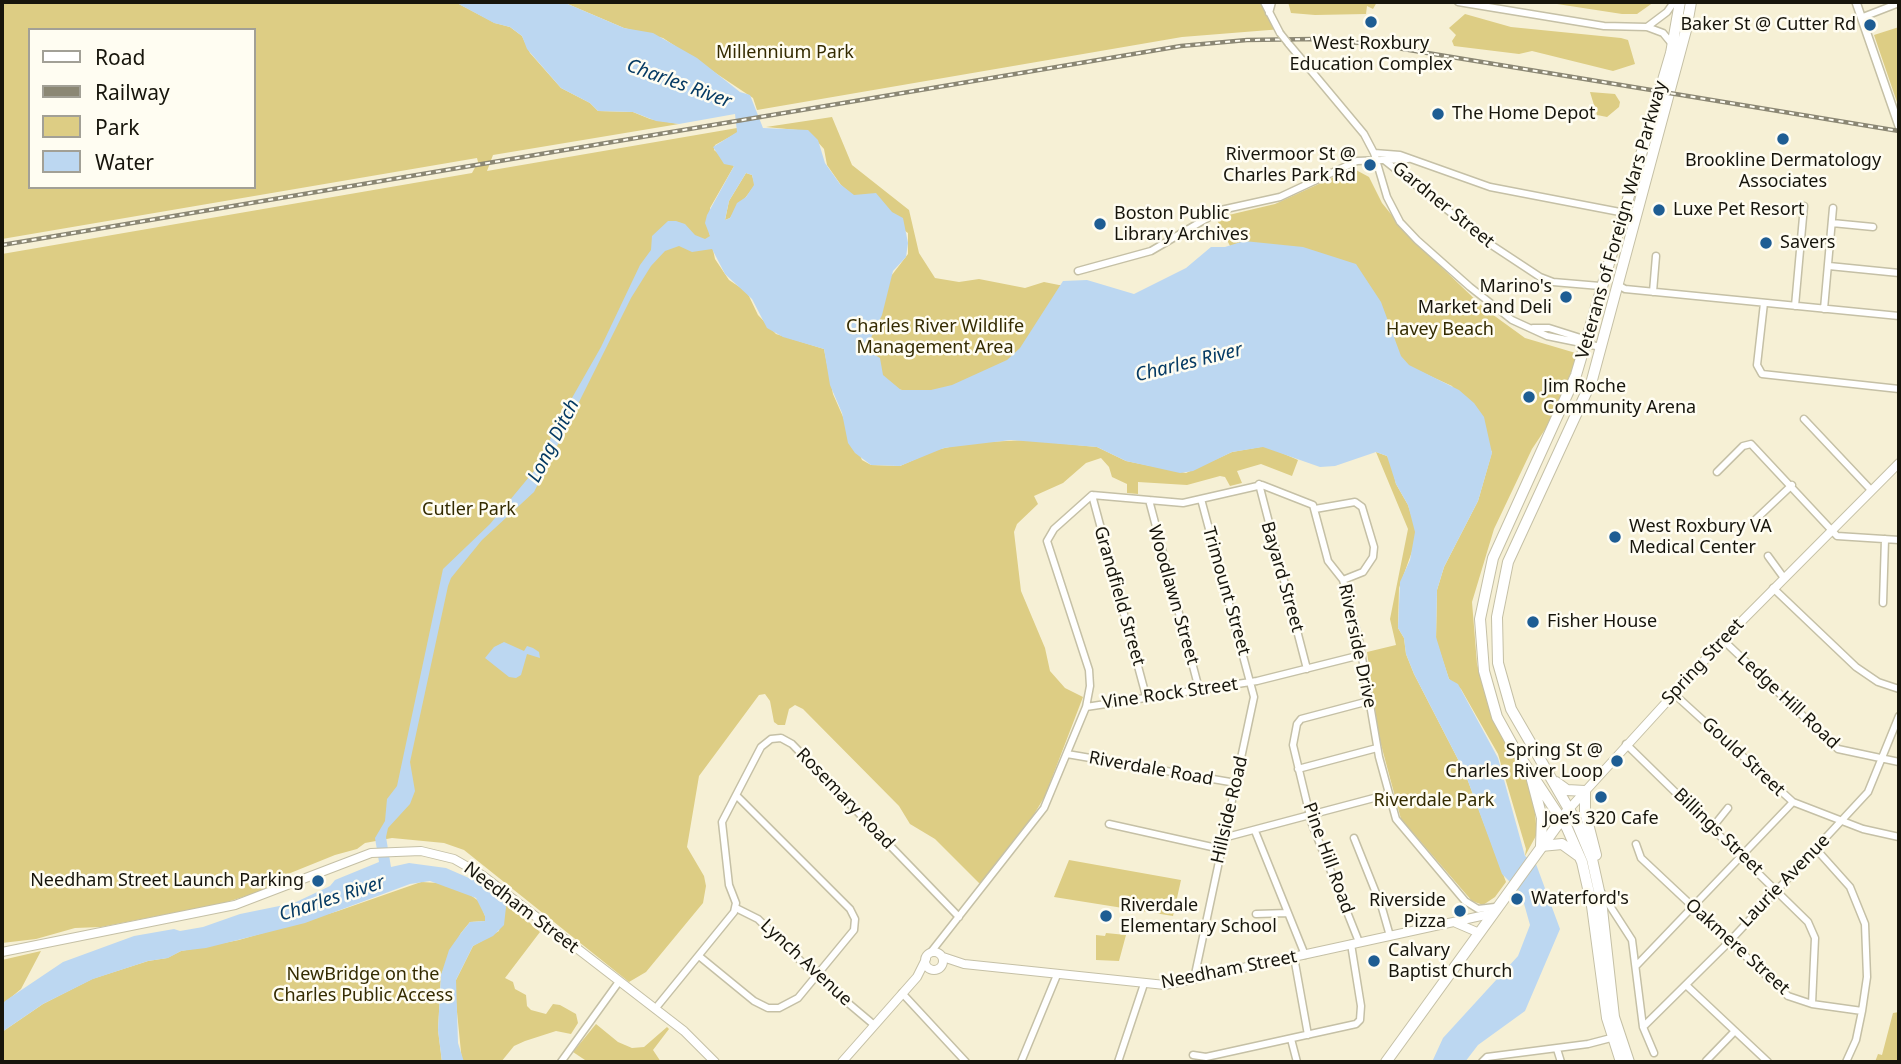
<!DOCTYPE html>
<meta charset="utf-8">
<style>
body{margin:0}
#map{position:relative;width:1901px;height:1064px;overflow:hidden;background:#f6f0d5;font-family:"Noto Sans",sans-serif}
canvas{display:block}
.frame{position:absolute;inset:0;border:4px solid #17150c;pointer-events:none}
.legend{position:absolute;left:28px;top:28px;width:228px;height:161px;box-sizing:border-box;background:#fffdf2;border:2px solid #a2a096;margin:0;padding:9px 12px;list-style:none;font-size:21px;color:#17150c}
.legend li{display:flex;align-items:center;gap:14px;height:35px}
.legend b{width:35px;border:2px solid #a2a096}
</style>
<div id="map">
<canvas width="1901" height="1064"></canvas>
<div class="frame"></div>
<ul class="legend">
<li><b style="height:9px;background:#fff"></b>Road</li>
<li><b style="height:9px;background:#8b8774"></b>Railway</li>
<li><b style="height:19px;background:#ddcd84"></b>Park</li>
<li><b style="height:19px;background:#bcd7f1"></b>Water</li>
</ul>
</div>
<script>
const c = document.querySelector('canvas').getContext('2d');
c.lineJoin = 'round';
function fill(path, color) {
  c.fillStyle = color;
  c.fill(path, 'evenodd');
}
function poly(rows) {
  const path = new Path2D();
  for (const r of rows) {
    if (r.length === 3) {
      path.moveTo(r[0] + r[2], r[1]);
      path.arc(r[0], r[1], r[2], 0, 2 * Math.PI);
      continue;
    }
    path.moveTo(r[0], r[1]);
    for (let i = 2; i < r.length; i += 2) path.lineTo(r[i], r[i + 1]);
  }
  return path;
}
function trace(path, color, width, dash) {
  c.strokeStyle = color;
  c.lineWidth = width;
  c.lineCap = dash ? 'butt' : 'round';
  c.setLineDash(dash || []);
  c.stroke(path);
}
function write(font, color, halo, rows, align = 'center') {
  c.font = font + ' "Noto Sans",sans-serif';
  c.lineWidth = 5;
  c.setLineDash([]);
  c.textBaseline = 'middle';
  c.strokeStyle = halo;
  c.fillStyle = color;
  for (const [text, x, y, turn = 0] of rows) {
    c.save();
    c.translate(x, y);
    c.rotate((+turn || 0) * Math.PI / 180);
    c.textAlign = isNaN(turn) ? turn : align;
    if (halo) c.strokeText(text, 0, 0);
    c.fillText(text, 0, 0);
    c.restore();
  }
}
fill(poly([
 [2,2,455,2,495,23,510,27,522,36,530,53,561,88,590,103,598,111,633,112,650,119,679,124,493,155,487,171,737,128,737,133,715,145,714,150,734,166,710,208,709,231,715,259,729,280,747,292,758,315,776,334,824,349,833,394,862,460,871,465,900,466,936,450,967,443,1026,440,1097,447,1126,461,1186,473,1232,452,1266,446,1298,460,1292,476,1261,464,1237,471,1242,483,1230,486,1225,477,1220,476,1187,485,1138,482,1138,494,1127,493,1127,484,1112,477,1109,467,1101,458,1086,463,1063,483,1034,496,1038,504,1017,524,1014,532,1021,591,1045,648,1050,671,1065,688,1083,697,1045,796,1030,821,980,884,935,839,910,824,899,806,803,709,795,705,789,709,785,725,778,725,774,722,770,701,765,694,759,695,699,776,687,847,704,876,706,886,703,903,646,972,629,982,464,850,444,843,392,838,365,843,357,849,335,855,278,878,265,890,224,903,101,927,75,928,36,939,2,943,2,254,472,173,478,162,477,158,2,239],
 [30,30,254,30,254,187,30,187],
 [563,2,1273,2,1274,19,1282,29,1182,37,757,110,753,98,663,38,624,28],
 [1288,2,1377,2,1373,9,1367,6,1366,14,1315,15,1291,13],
 [1544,2,1654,2,1637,14,1622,14],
 [1465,14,1511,27,1621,38,1628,40,1635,64,1613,71,1532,51,1519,54,1454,46,1452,41,1456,35,1449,28],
 [1899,27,1899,108,1874,35],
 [1590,92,1615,94,1620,102,1619,107,1607,117,1597,115],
 [832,117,852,165,909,210,919,253,935,278,959,282,979,279,1025,288,1044,282,1059,285,1091,285,1027,350,946,397,890,388,868,351,868,345,875,297,908,254,908,233,855,198,841,185,827,165,824,149,808,131,766,127],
 [1356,170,1369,177,1382,203,1407,234,1485,309,1525,338,1579,354,1548,425,1532,449,1494,529,1472,602,1477,664,1484,690,1532,782,1537,834,1525,856,1526,849,1498,754,1461,689,1449,679,1436,640,1437,590,1444,567,1478,501,1492,452,1452,386,1408,366,1400,357,1390,326,1230,246,1216,218,1275,204,1345,172],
 [746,173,752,175,755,185,730,218,725,220,729,201],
 [1376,452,1387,456,1391,462,1396,484,1408,505,1415,527,1415,543,1399,588,1398,628,1404,638,1406,654,1414,674,1465,773,1506,882,1495,897,1483,905,1472,901,1401,819,1379,737,1367,652,1396,645,1390,619,1408,529],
 [1069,860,1181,880,1173,916,1054,897],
 [421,882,438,883,469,894,480,902,485,916,485,921,470,922,461,933,441,975,438,1030,442,1062,2,1062,2,1032,43,1004,92,979,148,961,167,958,181,951,239,940,338,911],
 [503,899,540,932,505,978,513,982,515,989,526,995,527,1006,531,1010,546,1014,553,1004,560,1005,576,1014,578,1023,571,1034,556,1031,525,1041,514,1046,501,1062,462,1062,455,992,456,980,473,946,499,931],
 [1106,933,1126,935,1119,961,1096,960,1096,935,1105,936],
 [41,951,21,989,2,1005,2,960],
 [1899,1012,1899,1062,1875,1062,1878,1054,1882,1055,1893,1013],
 [596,1024,618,1042,632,1048,644,1047,667,1027,669,1029,653,1050,661,1062,588,1062,573,1052]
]), '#ddcd84');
fill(poly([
 [455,2,563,2,624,28,653,33,697,58,740,92,750,95,763,128,808,130,818,140,825,163,840,184,854,195,876,193,892,212,903,218,908,243,906,257,893,271,882,315,868,344,868,351,880,358,883,375,901,390,931,390,952,385,1007,360,1020,348,1063,281,1087,280,1134,294,1186,268,1211,247,1225,247,1244,241,1303,247,1356,264,1381,302,1401,356,1409,365,1459,390,1474,403,1484,417,1492,453,1478,501,1444,567,1437,590,1436,637,1449,679,1458,684,1498,758,1525,856,1536,864,1560,929,1525,1011,1478,1045,1465,1062,1432,1062,1443,1038,1518,956,1530,925,1521,893,1502,874,1465,773,1414,674,1406,654,1404,638,1398,628,1400,582,1410,560,1415,532,1408,505,1396,484,1387,456,1376,452,1335,466,1320,467,1263,447,1232,452,1193,471,1180,473,1126,461,1097,447,1011,440,944,448,900,466,871,465,855,453,848,443,842,413,830,385,824,349,783,337,767,328,752,299,725,274,712,249,692,252,679,246,665,251,651,266,631,298,534,492,482,540,451,578,448,586,410,762,415,791,410,804,388,828,386,837,391,867,409,863,446,868,485,885,503,899,506,907,504,925,493,936,473,946,456,980,458,1043,464,1062,442,1062,438,1030,441,975,449,950,461,933,470,922,485,921,485,916,476,898,430,881,410,884,305,923,206,948,181,951,168,958,148,961,93,979,43,1004,2,1032,2,1005,5,1001,63,962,134,936,174,929,180,931,203,927,240,914,294,903,330,886,335,880,379,862,375,838,385,821,387,799,397,786,443,569,490,524,539,465,556,426,601,347,640,265,651,250,652,236,668,221,676,221,685,224,695,235,705,239,710,236,705,223,707,215,734,166,724,164,713,147,737,132,735,114,679,124,656,121,633,112,598,111,590,103,561,88,527,49,522,36,510,27,494,23],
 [746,173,752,175,754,185,746,197,737,203,730,218,725,220,729,201],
 [504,642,524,651,527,646,533,648,539,652,540,658,527,654,521,675,516,678,509,677,485,658,494,647]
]), '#bcd7f1');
const minor = poly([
 [1264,2,1280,33],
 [1458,2,1604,26,1647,27,1663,33,1672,44],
 [1269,13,1272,2],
 [1863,17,1899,3],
 [1647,27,1667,12,1674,2],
 [1288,43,1364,134,1374,153,1387,197,1400,222,1417,240,1470,287,1512,320,1547,336,1601,347],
 [1374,153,1400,155,1490,187,1625,213],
 [1384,160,1493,246,1540,277,1553,282,1600,286],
 [1832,223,1873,227],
 [1829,266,1899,273],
 [1078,271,1151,251,1221,210,1280,197,1357,161,1408,159],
 [1618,285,1625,289,1899,316],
 [1653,292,1656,256],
 [1764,303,1757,365,1762,374,1899,389],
 [1795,306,1804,206],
 [1824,309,1833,208],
 [1533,328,1549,328,1590,341],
 [1804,419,1871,490],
 [1717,472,1743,446,1751,444,1837,536,1899,540],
 [1259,484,1307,669],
 [1092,495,1146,696],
 [1149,500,1199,689],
 [1315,509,1355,502,1362,507,1374,547,1373,557,1363,572,1343,580],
 [1754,521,1792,485],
 [1768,556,1784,578],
 [1773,588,1856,667,1878,682,1899,689],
 [1883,603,1885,539],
 [1723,640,1838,749,1899,762],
 [1673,693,1793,802,1863,829,1899,837],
 [1086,707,1257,681,1361,655],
 [1626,744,1808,922,1815,938,1812,1004],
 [1067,754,1236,783],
 [1298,769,1377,748],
 [1109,824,1221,849],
 [1712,828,1728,808],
 [1255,831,1305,955],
 [1223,838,1389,794],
 [1354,838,1382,908,1390,936],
 [1636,844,1641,858,1788,996,1812,1004,1862,1011],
 [1816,849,1850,887,1865,924,1867,977,1862,1011,1856,1040,1846,1062],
 [1601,892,1632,940,1643,1027,1654,1053],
 [736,908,758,919,816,976,873,1024],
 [1256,914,1288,913],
 [1359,942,1312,824,1293,745,1297,724,1301,719,1369,701],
 [931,952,1044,808,1086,707,1090,686,1089,670,1047,541,1054,529,1092,495,1183,503,1262,485,1313,505,1328,561,1343,580,1359,640,1379,757,1396,819,1465,901,1478,909,1495,907],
 [699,956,754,1001,768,1008,779,1008,798,998,854,930,855,919,850,909,736,795],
 [1294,957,1308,1035],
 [1636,966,1793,802],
 [1194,979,1254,697,1201,499],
 [1686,985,1768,1062],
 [902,993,966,1062],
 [655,1009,734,912,736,903,729,885,722,822,761,747,771,739,781,738,792,744,959,917],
 [1643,1027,1729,942,1868,792,1899,716],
 [1291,1039,1297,1062],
 [1557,1049,1561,1062],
 [1193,1055,1206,1057,1356,1024,1360,1020,1361,1006,1351,944],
 [1706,1061,1735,1031],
 [561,1062,618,983],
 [1021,1062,1057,975],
 [1118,1062,1144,984],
 [1482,1062,1487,1057,1588,1044,1611,1038]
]);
const tertiary = poly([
 [1856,2,1899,126]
]);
const secondary = poly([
 [1569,809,1723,640,1899,463],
 [1456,923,1477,932],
 [2,952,235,905,371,853,421,851,454,859,482,875,684,1031,715,1062],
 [934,961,9],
 [943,957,964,964,1165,985,1490,914],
 [842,1062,917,977,926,959]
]);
const primary = poly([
 [1386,1062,1569,809]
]);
const trunk = poly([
 [1532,780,1542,818,1541,846,1562,844,1580,857],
 [1556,782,1567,790,1585,791,1585,812,1596,855],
 [1621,1062,1607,1018,1592,906,1582,862,1567,828,1513,746,1497,717,1484,671,1480,619,1493,558,1576,375,1671,53,1680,2],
 [1629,1062,1614,1017,1601,900,1592,859,1577,823,1511,709,1498,663,1497,617,1508,562,1592,380,1686,30,1691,2]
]);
trace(minor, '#c5c0a6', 9);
trace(tertiary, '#c5c0a6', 10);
trace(secondary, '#c5c0a6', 10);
trace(primary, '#c5c0a6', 12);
trace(trunk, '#c5c0a6', 12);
trace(minor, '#fff', 6);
trace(tertiary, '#fff', 7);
trace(secondary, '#fff', 8);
trace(primary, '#fff', 10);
trace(trunk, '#fff', 10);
const rail = poly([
 [2,245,1181,46,1247,40,1314,39,1373,44,1899,131]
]);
trace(rail, '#8b8774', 4.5);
trace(rail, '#fffdf2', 2, [5]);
const minorBridge = poly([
 [1280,33,1288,43]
]);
trace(minorBridge, '#c5c0a6', 9, []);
trace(minorBridge, '#fff', 6);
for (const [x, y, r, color] of [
 [1371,22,7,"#1e5d93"],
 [1870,25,7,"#1e5d93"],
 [1438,114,7,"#1e5d93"],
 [1783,139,7,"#1e5d93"],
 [1370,165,7,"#1e5d93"],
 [1659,210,7,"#1e5d93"],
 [1100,224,7,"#1e5d93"],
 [1766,243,7,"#1e5d93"],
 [1566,297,7,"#1e5d93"],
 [1529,397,7,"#1e5d93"],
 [1615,537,7,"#1e5d93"],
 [1533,622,7,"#1e5d93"],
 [1617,761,7,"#1e5d93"],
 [1601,797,7,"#1e5d93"],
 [318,881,7,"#1e5d93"],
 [1517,899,7,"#1e5d93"],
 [1460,911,7,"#1e5d93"],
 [1106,916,7,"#1e5d93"],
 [1374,961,7,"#1e5d93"]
]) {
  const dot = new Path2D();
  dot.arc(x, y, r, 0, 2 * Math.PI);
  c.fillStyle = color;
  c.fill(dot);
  trace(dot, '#fffdf2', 2.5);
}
write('18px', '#17150c', '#fffdf2', [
 ["Baker St @ Cutter Rd",1856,25,"right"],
 ["West Roxbury",1371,44,"center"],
 ["Education Complex",1371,65,"center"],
 ["The Home Depot",1452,114],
 ["Rivermoor St @",1356,155,"right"],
 ["Charles Park Rd",1356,176,"right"],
 ["Brookline Dermatology",1783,161,"center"],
 ["Associates",1783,182,"center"],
 ["Luxe Pet Resort",1673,210],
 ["Boston Public",1114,214],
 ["Library Archives",1114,235],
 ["Savers",1780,243],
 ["Marino's",1552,287,"right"],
 ["Market and Deli",1552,308,"right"],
 ["Jim Roche",1543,387],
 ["Community Arena",1543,408],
 ["West Roxbury VA",1629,527],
 ["Medical Center",1629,548],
 ["Fisher House",1547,622],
 ["Spring St @",1603,751,"right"],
 ["Charles River Loop",1603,772,"right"],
 ["Joe’s 320 Cafe",1601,819,"center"],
 ["Needham Street Launch Parking",304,881,"right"],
 ["Waterford's",1531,899],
 ["Riverside",1446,901,"right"],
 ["Pizza",1446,922,"right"],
 ["Riverdale",1120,906],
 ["Elementary School",1120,927],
 ["Calvary",1388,951],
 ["Baptist Church",1388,972]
], 'left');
write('18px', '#342b01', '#fffdf2', [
 ["Millennium Park",785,53],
 ["Charles River Wildlife",935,327],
 ["Management Area",935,348],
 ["Havey Beach",1440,330],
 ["Cutler Park",469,510],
 ["Riverdale Park",1434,801],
 ["NewBridge on the",363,975],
 ["Charles Public Access",363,996]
]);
write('18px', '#17150c', '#fffdf2', [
 ["Gardner Street",1443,205,39],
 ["Veterans of Foreign Wars Parkway",1622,220,-74],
 ["Bayard Street",1282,577,74],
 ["Trimount Street",1226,591,74],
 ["Woodlawn Street",1173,595,74],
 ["Grandfield Street",1119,596,74],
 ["Riverside Drive",1357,646,78],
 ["Spring Street",1703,662,-47],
 ["Vine Rock Street",1170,694,-8],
 ["Ledge Hill Road",1788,701,43],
 ["Gould Street",1743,757,43],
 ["Riverdale Road",1151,769,10],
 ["Rosemary Road",845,799,46],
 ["Hillside Road",1230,810,-77],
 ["Billings Street",1718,832,44],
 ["Pine Hill Road",1328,858,70],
 ["Laurie Avenue",1785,881,-46],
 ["Needham Street",521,908,37],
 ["Oakmere Street",1737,947,42],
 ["Lynch Avenue",806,963,43],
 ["Needham Street",1229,970,-11]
]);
write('italic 19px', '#053a63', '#fffdf2', [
 ["Charles River",679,84,20],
 ["Charles River",1189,363,-14],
 ["Long Ditch",554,441,-63],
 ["Charles River",332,899,-18]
]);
</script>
